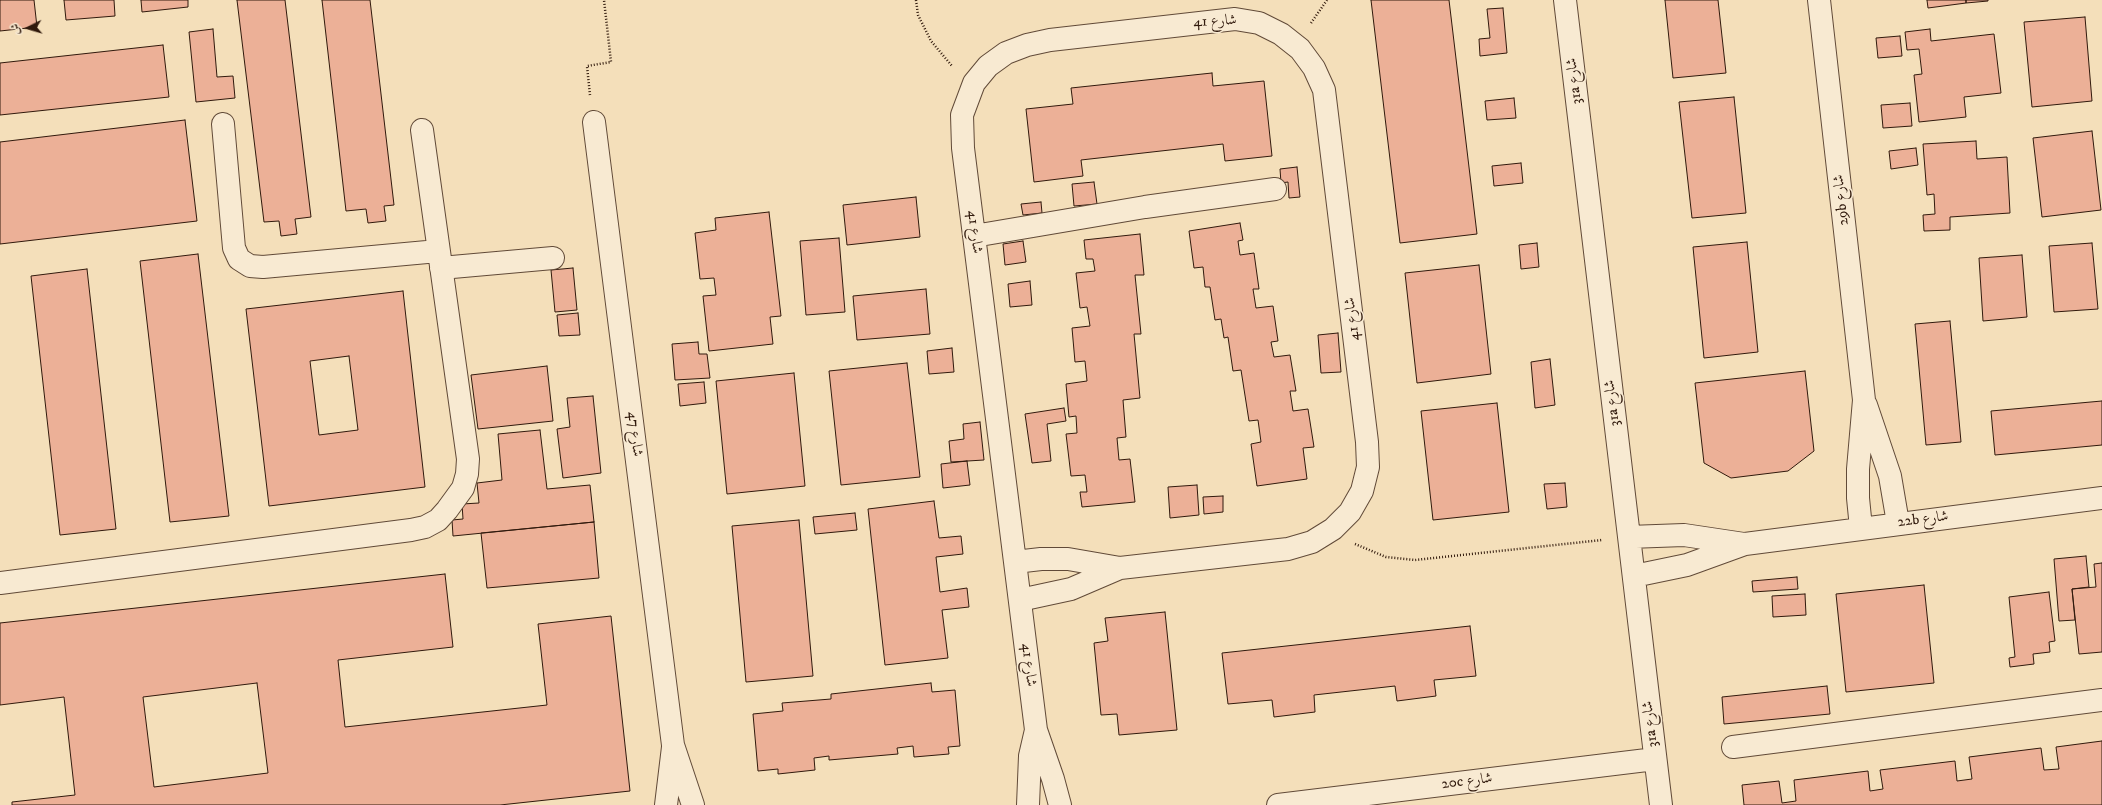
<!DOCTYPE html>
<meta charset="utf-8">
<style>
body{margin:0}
#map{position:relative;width:2102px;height:805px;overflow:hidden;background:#f4dfba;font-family:"IM FELL DW Pica",Amiri,serif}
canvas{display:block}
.north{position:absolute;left:8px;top:8px;width:40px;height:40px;-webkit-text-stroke:3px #f8ead2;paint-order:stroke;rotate:265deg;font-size:11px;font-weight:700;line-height:16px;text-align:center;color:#30190c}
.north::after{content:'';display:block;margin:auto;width:14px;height:18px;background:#30190c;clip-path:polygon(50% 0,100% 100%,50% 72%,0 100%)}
</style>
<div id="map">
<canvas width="2102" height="805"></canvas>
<div class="north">ش</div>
</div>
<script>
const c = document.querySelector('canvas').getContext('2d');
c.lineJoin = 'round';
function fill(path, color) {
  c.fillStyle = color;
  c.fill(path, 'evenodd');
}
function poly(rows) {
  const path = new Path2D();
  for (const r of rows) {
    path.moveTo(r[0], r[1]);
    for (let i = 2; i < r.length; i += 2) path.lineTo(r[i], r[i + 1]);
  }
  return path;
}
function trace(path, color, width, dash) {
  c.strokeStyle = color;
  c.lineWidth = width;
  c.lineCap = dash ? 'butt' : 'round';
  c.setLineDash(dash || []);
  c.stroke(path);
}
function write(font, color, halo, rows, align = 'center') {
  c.font = font + ' "IM FELL DW Pica",Amiri,serif';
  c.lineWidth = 3;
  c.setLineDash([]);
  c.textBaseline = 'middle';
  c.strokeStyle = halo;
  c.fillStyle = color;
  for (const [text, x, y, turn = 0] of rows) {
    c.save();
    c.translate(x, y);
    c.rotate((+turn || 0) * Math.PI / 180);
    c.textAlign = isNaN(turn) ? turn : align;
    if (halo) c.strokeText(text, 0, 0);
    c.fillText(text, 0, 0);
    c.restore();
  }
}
const building = poly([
 [0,0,34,0,37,27,0,31,0,0],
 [64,0,114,0,115,16,66,20,64,0],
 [141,0,188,0,188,7,142,12,141,0],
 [237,0,285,0,311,217,295,219,297,234,281,236,279,221,264,222,237,0],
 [322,0,370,0,394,205,384,206,386,221,368,223,366,209,346,211,322,0],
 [1371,0,1449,0,1477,234,1400,243,1371,0],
 [1665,0,1718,0,1726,73,1673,78,1665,0],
 [1927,0,1966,0,1966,3,1928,8,1927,0],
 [1966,0,1988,0,1988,1,1966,3,1966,0],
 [1503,8,1507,53,1480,56,1479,39,1490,38,1487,9,1503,8],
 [2085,17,2092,101,2032,107,2024,22,2085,17],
 [213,29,217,77,233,76,235,98,196,102,189,32,213,29],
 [1930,29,1931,41,1994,34,2001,93,1964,97,1966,117,1919,122,1914,75,1922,74,1919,49,1907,50,1905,32,1930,29],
 [1900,36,1902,56,1878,58,1876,38,1900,36],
 [163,45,169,97,0,115,0,63,163,45],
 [1212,73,1213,86,1264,81,1272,156,1225,161,1223,144,1081,160,1083,176,1034,182,1026,109,1073,104,1071,88,1212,73],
 [1734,97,1746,213,1692,218,1679,102,1734,97],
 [1514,98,1516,118,1487,120,1485,101,1514,98],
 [1910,103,1912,126,1883,128,1881,105,1910,103],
 [185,120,197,221,0,244,0,142,185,120],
 [2092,131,2101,210,2042,217,2033,138,2092,131],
 [1976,141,1977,159,2007,157,2010,213,1950,217,1950,230,1924,231,1923,215,1935,214,1934,194,1927,195,1923,144,1976,141],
 [1916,148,1918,165,1891,169,1889,151,1916,148],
 [1521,163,1523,183,1494,186,1492,166,1521,163],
 [1297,167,1300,197,1289,198,1288,182,1281,183,1280,169,1297,167],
 [1094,182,1097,204,1074,206,1072,184,1094,182],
 [916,197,920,237,847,245,843,205,916,197],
 [1041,202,1042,213,1023,215,1021,204,1041,202],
 [769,212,781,316,770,317,773,344,709,351,703,296,716,295,714,278,700,279,695,233,716,230,715,218,769,212],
 [1240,223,1243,240,1238,241,1240,255,1254,253,1259,289,1253,289,1256,308,1273,306,1278,341,1271,342,1274,357,1290,355,1296,391,1290,391,1293,411,1308,409,1314,447,1303,448,1307,479,1257,486,1251,444,1261,442,1258,420,1249,421,1241,370,1233,371,1228,337,1224,338,1221,319,1215,320,1210,287,1205,287,1203,267,1194,268,1189,231,1240,223],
 [1140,234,1144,275,1135,275,1141,334,1134,334,1140,398,1123,400,1126,437,1117,438,1119,460,1130,459,1135,502,1082,507,1080,492,1087,492,1085,475,1071,476,1066,434,1077,433,1076,416,1069,417,1066,384,1087,381,1085,361,1075,362,1072,328,1090,326,1087,307,1080,308,1076,273,1095,271,1093,259,1086,259,1084,240,1140,234],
 [839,238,845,312,806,315,800,241,839,238],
 [1023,241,1026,262,1005,265,1003,244,1023,241],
 [1747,242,1758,352,1704,358,1693,247,1747,242],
 [1537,243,1539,267,1521,269,1519,245,1537,243],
 [2092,243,2098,309,2054,312,2049,246,2092,243],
 [198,254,229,516,170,522,140,261,198,254],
 [2022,255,2027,317,1983,321,1979,258,2022,255],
 [1479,265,1491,374,1417,383,1405,273,1479,265],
 [573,268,577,310,555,312,551,270,573,268],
 [87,269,116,529,60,535,31,276,87,269],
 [1030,281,1032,305,1010,307,1008,284,1030,281],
 [926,289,930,334,857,340,853,296,926,289],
 [403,291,425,487,269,506,246,309,403,291],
 [349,356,358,430,319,435,310,361,349,356],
 [578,313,580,335,559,336,557,315,578,313],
 [1950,321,1961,442,1926,445,1915,324,1950,321],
 [1338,333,1341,372,1321,373,1318,335,1338,333],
 [698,342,699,354,707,354,710,378,675,380,672,344,698,342],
 [952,348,954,372,929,374,927,351,952,348],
 [1550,359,1555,405,1535,408,1531,362,1550,359],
 [907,363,920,477,841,485,829,371,907,363],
 [547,366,553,421,478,429,471,375,547,366],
 [1805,371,1814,451,1788,471,1731,478,1704,463,1695,383,1805,371],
 [794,373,805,486,727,494,716,381,794,373],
 [704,382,706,403,680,406,678,384,704,382],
 [593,396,601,473,563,478,557,429,570,427,567,398,593,396],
 [2102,401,2102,445,1995,455,1991,411,2102,401],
 [1497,403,1509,512,1433,520,1421,411,1497,403],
 [1064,408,1066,421,1047,424,1051,461,1032,463,1025,414,1064,408],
 [980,422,984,460,951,462,949,441,964,439,963,424,980,422],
 [540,430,547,489,590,485,594,522,453,536,452,520,463,519,462,504,479,503,477,483,502,480,498,434,540,430],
 [967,461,970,485,943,488,941,464,967,461],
 [1565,483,1567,507,1547,509,1544,484,1565,483],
 [1197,485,1199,515,1170,518,1168,487,1197,485],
 [1223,496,1223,512,1204,514,1203,497,1223,496],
 [934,501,939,538,961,536,963,554,936,557,940,592,967,588,969,607,942,610,948,658,885,665,868,509,934,501],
 [855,513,857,530,815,534,813,517,855,513],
 [799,520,813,676,746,682,732,526,799,520],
 [594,522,599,578,487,588,481,533,594,522],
 [2086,556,2089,587,2072,589,2075,620,2059,621,2054,559,2086,556],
 [2102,563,2102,652,2079,654,2072,589,2096,587,2094,564,2102,563],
 [445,574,453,647,338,660,345,727,547,705,538,624,611,616,630,791,500,805,12,805,12,802,75,795,64,697,0,705,0,623,445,574],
 [257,683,268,773,154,787,143,697,257,683],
 [1797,577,1798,589,1753,592,1752,581,1797,577],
 [1924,585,1934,683,1846,692,1836,594,1924,585],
 [2049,592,2055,641,2049,642,2050,652,2033,654,2034,664,2010,667,2009,658,2015,657,2009,597,2049,592],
 [1805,594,1806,615,1773,617,1772,596,1805,594],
 [1165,612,1177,730,1119,735,1117,714,1101,715,1094,643,1108,641,1105,618,1165,612],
 [1470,626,1476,676,1434,680,1436,696,1397,701,1395,686,1314,695,1315,712,1274,717,1272,700,1228,704,1222,653,1470,626],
 [931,683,932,692,955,690,960,746,948,747,949,754,914,757,913,746,897,748,898,754,829,760,829,756,814,758,815,770,778,774,778,769,758,771,753,714,783,711,782,703,831,699,831,694,931,683],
 [1827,686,1830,714,1724,724,1722,697,1827,686],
 [2102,741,2102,805,1744,805,1742,785,1779,781,1782,803,1796,801,1794,780,1868,771,1870,791,1883,789,1880,770,1955,761,1957,781,1972,779,1969,757,2041,748,2044,770,2059,769,2056,747,2102,741]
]);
fill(building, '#ecb097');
trace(building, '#30190c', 1);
const minor = poly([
 [1565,0,1661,805],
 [1819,0,1864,400,1858,469,1858,498,1861,528],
 [594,122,673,745,693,805],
 [223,124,234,248,239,259,250,266,263,267,438,251],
 [974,236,1145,207,1275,189],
 [441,268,553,258],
 [1866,405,1890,476,1898,523],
 [1629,537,1684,535,1744,544],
 [1015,562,1041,559,1068,559,1120,568,1288,549,1312,542,1333,529,1350,512,1362,491,1368,467,1367,442,1324,90,1314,68,1300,49,1281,34,1259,23,1235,19,1050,40,1027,45,1006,53,988,66,974,83,962,115,963,148,1015,562,1036,730,1053,779,1060,805],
 [1634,576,1687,565,1745,544,2102,498],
 [0,583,411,530,425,527,438,520,447,510,463,488,467,474,468,459,422,130],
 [1020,600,1071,589,1120,568],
 [1733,747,2102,700],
 [666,805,673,747],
 [1028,805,1030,756,1036,730],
 [1278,805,1655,759]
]);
trace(minor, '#614a38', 24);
trace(poly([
 [916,0,918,15,931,41,952,66],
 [1311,23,1327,0],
 [590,95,587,66,611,62,604,0],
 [1355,544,1386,557,1415,560,1602,540]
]), '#30190c', 2.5, [1, 2]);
trace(minor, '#f8ead2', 22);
write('15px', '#30190c', '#f8ead2', [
 ["شارع 41",1215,22,-3],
 ["31a شارع",1575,81,-97],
 ["29b شارع",1842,200,-96],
 ["شارع 41",974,232,83],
 ["شارع 41",1353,319,-97],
 ["31a شارع",1613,403,-97],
 ["شارع 47",634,434,83],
 ["22b شارع",1923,520,-7],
 ["شارع 41",1028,665,83],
 ["31a شارع",1651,724,-97],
 ["20c شارع",1467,782,-7]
]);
</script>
